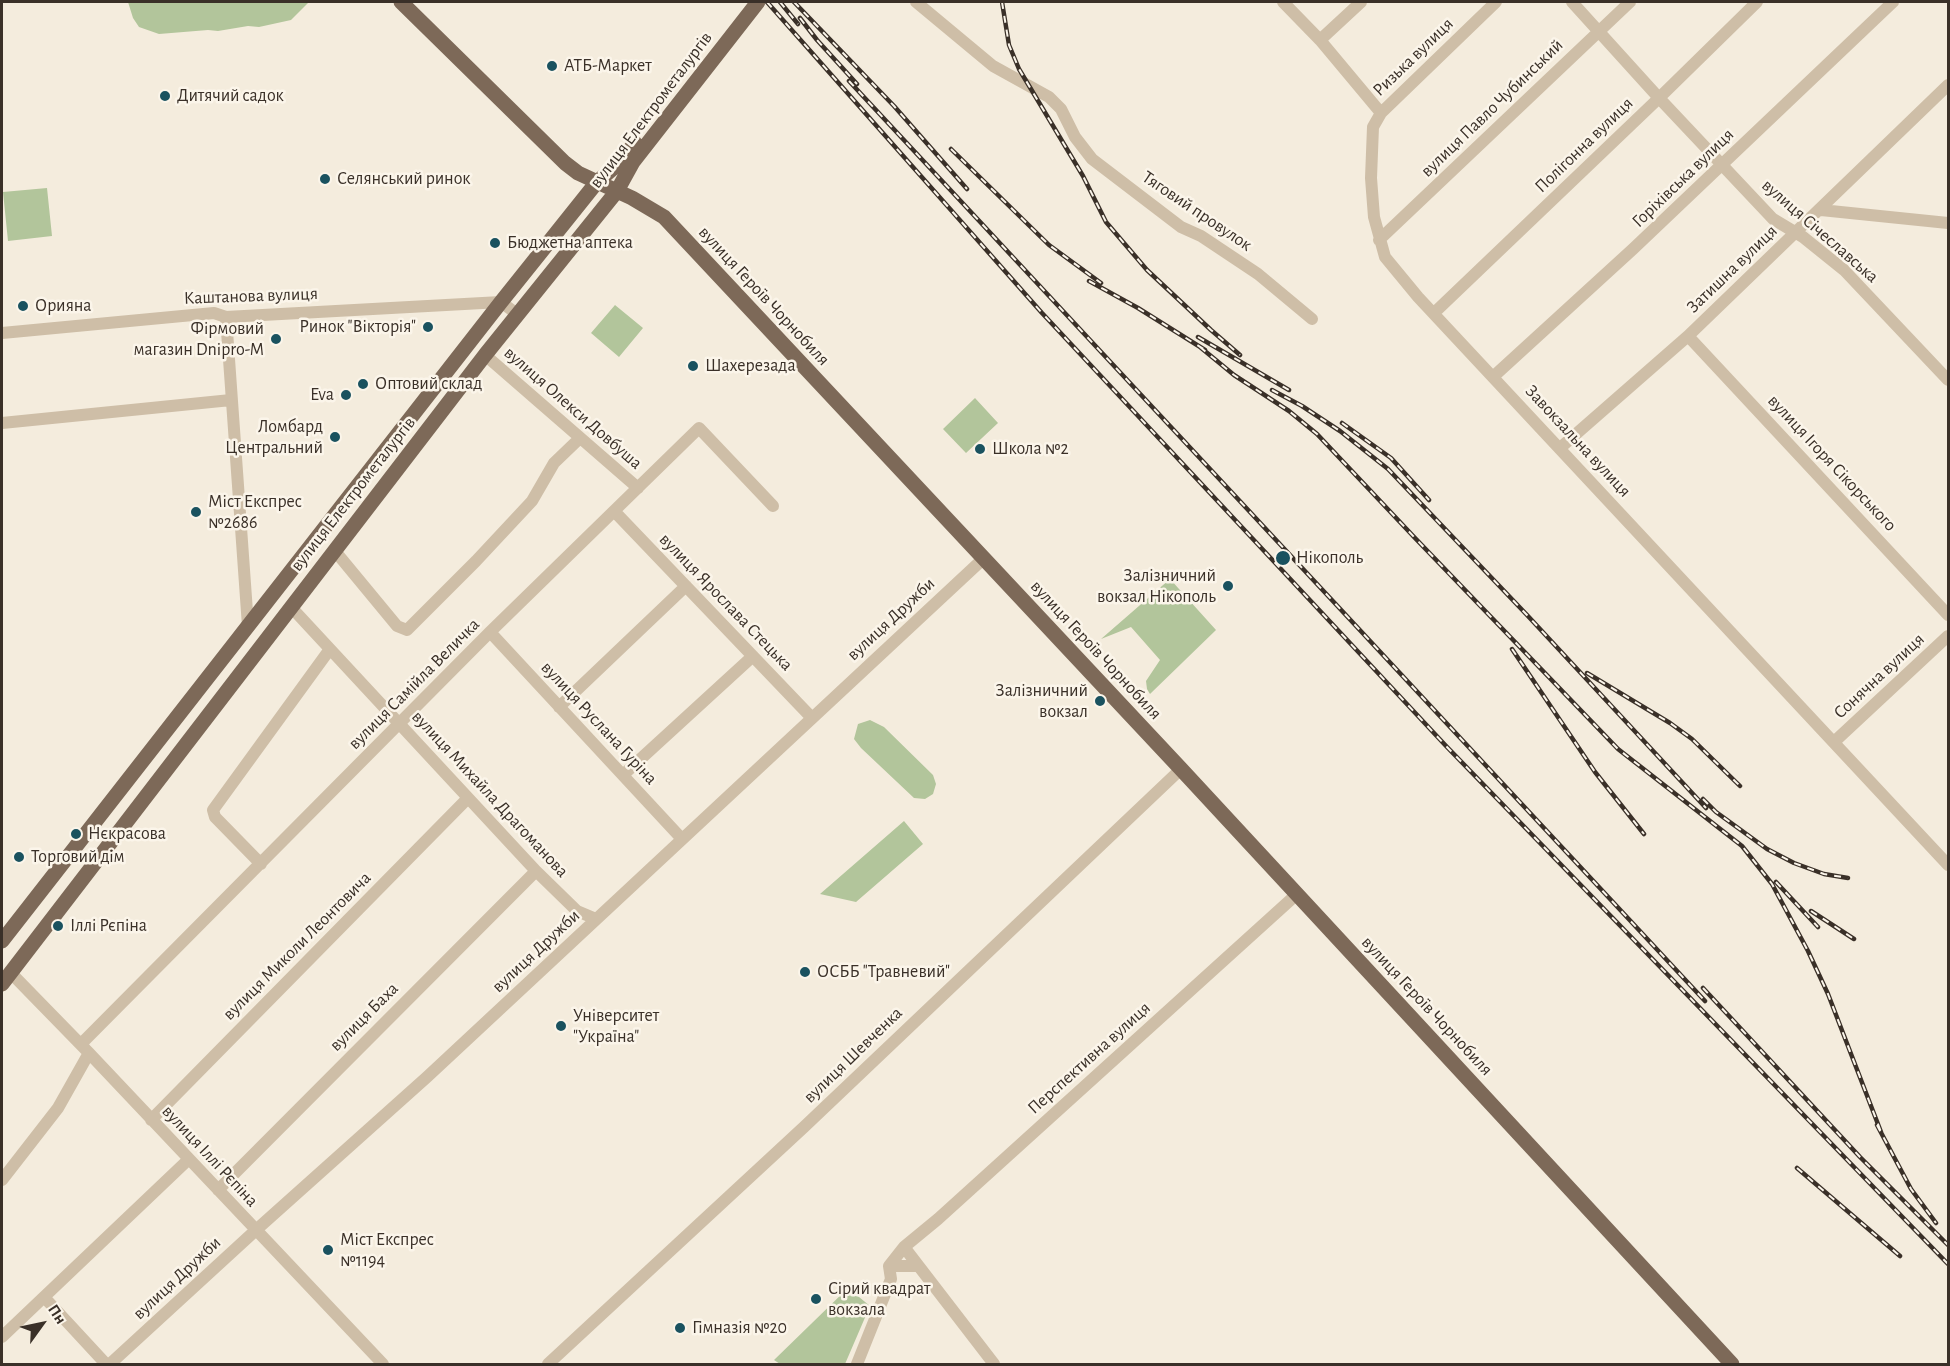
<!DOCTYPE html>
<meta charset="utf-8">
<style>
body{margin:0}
#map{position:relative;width:1950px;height:1366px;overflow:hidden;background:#f4ecdd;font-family:"Alegreya Sans",sans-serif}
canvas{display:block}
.frame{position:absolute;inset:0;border:3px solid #3a3028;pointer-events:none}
.north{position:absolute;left:12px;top:1294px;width:60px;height:60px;-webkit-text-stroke:4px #fbf5ea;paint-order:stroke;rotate:57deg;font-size:16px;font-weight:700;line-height:24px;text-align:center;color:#3a3028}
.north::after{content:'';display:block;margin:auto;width:21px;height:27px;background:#3a3028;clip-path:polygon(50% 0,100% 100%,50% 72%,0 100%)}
</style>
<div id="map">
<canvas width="1950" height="1366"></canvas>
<div class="frame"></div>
<div class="north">Пн</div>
</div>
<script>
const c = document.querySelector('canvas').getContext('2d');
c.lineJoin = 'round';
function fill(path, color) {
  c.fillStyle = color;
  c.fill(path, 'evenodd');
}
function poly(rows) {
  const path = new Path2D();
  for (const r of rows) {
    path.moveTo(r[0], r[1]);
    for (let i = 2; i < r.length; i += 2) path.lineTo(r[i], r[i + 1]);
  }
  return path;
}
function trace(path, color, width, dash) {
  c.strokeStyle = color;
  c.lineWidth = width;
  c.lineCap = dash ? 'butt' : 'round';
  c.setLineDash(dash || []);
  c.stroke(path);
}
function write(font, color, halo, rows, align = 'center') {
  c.font = font + ' "Alegreya Sans",sans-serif';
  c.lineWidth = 5;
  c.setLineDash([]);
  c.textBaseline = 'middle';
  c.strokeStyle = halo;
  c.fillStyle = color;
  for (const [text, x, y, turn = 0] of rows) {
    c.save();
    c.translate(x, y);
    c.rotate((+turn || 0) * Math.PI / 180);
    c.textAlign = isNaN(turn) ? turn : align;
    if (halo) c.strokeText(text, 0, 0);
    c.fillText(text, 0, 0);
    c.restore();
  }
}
fill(poly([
 [128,2,309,2,291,20,259,27,248,26,218,31,208,30,159,34,139,27,133,18],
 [47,188,52,236,8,241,3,192],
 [615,305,643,328,619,357,591,333],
 [975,398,998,423,966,453,943,429],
 [1170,579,1216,630,1150,694,1147,689,1146,681,1160,660,1131,627,1101,639],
 [870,720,884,727,933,775,936,784,933,794,925,799,914,798,861,748,854,739,858,724],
 [904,821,923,844,856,902,820,894],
 [848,1288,870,1306,845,1364,780,1364,774,1360]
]), '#b2c59b');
trace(poly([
 [916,2,993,66,1049,97,1061,109,1075,137,1092,159,1181,227,1201,236,1258,274,1312,319],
 [1283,2,1320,40,1381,113,1373,127,1371,178,1374,217,1385,257,1418,297,1948,865],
 [1572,2,1659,98,1773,219,1803,237,1844,270,1948,380],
 [1320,40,1361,2],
 [1381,113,1496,2],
 [1821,210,1948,223],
 [1379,240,1630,2],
 [1434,313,1659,98,1757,2],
 [226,317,248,626],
 [2,333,214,313,226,317,501,302,517,314],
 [1688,336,1948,615],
 [485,355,638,488],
 [1494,376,1633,249,1893,2],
 [2,423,231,400],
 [1560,448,1688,336,1948,85],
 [614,511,812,718],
 [335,551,397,626,407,630,476,561,532,501,554,463,580,438],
 [291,607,536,871,577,911,596,919],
 [490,632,682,839],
 [559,707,686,586],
 [1834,742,1948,636],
 [623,775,753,656],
 [261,864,215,817,213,810,330,649],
 [10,972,89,1053,383,1364],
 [81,1044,490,632,699,428,773,506],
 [151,1120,468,798],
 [2,1180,58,1108,89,1053],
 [218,1190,536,871],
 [904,1247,994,1364],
 [889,1266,918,1266],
 [44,1297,106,1364],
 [2,1337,189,1159],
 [110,1364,256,1230,427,1077,983,559],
 [548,1364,804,1127,1181,769],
 [857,1364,891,1279,889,1266,904,1247,938,1219,1297,894]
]), '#cebea7', 12);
trace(poly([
 [401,2,565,163,578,173,632,198,664,217,1181,769,1732,1364],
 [2,941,501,302,597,182,618,164,635,143],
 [2,984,485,355,617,191,633,162,758,2]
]), '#7d6958', 15);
const rail = poly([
 [767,2,1042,313,1447,747,1948,1264],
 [780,2,798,24],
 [794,2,894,106,967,189],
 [1002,2,1009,45,1019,69,1083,176,1106,222,1147,270,1211,330,1240,355],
 [800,18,817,40,857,84],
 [849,81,1705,1001],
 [951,149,1049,245,1101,283],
 [1089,281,1138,308,1205,350],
 [1198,337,1289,390],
 [1200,347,1234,375,1289,411,1317,434,1415,538,1618,749,1742,846,1772,884,1808,951,1828,994,1881,1132],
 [1272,390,1302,406,1340,431,1388,469,1527,615,1706,808],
 [1342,423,1391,458,1429,500],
 [1512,649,1595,772,1644,834],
 [1587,673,1670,723,1692,739,1740,786],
 [1703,799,1716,812,1767,849,1794,863,1824,874,1848,878],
 [1776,882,1818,927],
 [1811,911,1854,939],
 [1703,988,1860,1157,1948,1245],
 [1877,1125,1911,1189,1936,1223],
 [1797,1168,1900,1256]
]);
trace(rail, '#3a3028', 4.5);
trace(rail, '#fbf5ea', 2, [7]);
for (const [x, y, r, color] of [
 [552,66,6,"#1a525f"],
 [165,96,6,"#1a525f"],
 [325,179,6,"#1a525f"],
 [495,243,6,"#1a525f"],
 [23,306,6,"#1a525f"],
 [428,327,6,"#1a525f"],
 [276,339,6,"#1a525f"],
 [693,366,6,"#1a525f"],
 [363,384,6,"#1a525f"],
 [346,395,6,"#1a525f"],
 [335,437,6,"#1a525f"],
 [980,449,6,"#1a525f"],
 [196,512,6,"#1a525f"],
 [1283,558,8,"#1a525f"],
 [1228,586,6,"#1a525f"],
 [1100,701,6,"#1a525f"],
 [76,834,6,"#1a525f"],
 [19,857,6,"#1a525f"],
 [58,926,6,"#1a525f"],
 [805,972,6,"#1a525f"],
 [561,1026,6,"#1a525f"],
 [328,1250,6,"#1a525f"],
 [816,1299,6,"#1a525f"],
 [680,1328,6,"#1a525f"]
]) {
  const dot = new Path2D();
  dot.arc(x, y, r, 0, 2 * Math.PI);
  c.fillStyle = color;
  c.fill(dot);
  trace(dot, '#fbf5ea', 2);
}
write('18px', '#3a3028', '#fbf5ea', [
 ["Ризька вулиця",1413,57,-44],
 ["вулиця Павло Чубинський",1492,108,-44],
 ["вулиця Електрометалургів",651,110,-53],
 ["Полігонна вулиця",1584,145,-44],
 ["Горіхівська вулиця",1683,178,-44],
 ["Тяговий провулок",1197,211,34],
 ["вулиця Січеславська",1820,231,41],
 ["Затишна вулиця",1732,269,-44],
 ["Каштанова вулиця",251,296,-2],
 ["вулиця Героїв Чорнобиля",764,296,47],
 ["вулиця Олекси Довбуша",573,408,41],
 ["Завокзальна вулиця",1578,441,47],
 ["вулиця Ігоря Сікорського",1832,463,47],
 ["вулиця Електрометалургів",353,494,-52],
 ["вулиця Ярослава Стецька",726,602,46],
 ["вулиця Дружби",891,619,-43],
 ["вулиця Героїв Чорнобиля",1096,650,47],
 ["Сонячна вулиця",1879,676,-43],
 ["вулиця Самійла Величка",414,684,-45],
 ["вулиця Руслана Гуріна",599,723,47],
 ["вулиця Михайла Драгоманова",490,794,47],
 ["вулиця Миколи Леонтовича",297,946,-45],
 ["вулиця Дружби",536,951,-43],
 ["вулиця Героїв Чорнобиля",1427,1006,47],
 ["вулиця Баха",364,1017,-45],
 ["вулиця Шевченка",853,1055,-44],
 ["Перспективна вулиця",1089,1058,-42],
 ["вулиця Іллі Рєпіна",210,1156,47],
 ["вулиця Дружби",177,1278,-43]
]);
write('18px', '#3a3028', '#fbf5ea', [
 ["АТБ-Маркет",564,66],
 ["Дитячий садок",177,96],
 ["Селянський ринок",337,179],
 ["Бюджетна аптека",507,243],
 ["Орияна",35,306],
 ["Ринок \"Вікторія\"",416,327,"right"],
 ["Фірмовий",264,329,"right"],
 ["магазин Dnipro-M",264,350,"right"],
 ["Шахерезада",705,366],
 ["Оптовий склад",375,384],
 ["Eva",334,395,"right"],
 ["Ломбард",323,427,"right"],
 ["Центральний",323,448,"right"],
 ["Школа №2",992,449],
 ["Міст Експрес",208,502],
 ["№2686",208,523],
 ["Нікополь",1296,558],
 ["Залізничний",1216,576,"right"],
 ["вокзал Нікополь",1216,597,"right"],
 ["Залізничний",1088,691,"right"],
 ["вокзал",1088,712,"right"],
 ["Нєкрасова",88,834],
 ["Торговий дім",31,857],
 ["Іллі Рєпіна",70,926],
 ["ОСББ \"Травневий\"",817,972],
 ["Університет",573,1016],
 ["\"Україна\"",573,1037],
 ["Міст Експрес",340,1240],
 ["№1194",340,1261],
 ["Сірий квадрат",828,1289],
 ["вокзала",828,1310],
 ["Гімназія №20",692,1328]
], 'left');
</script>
